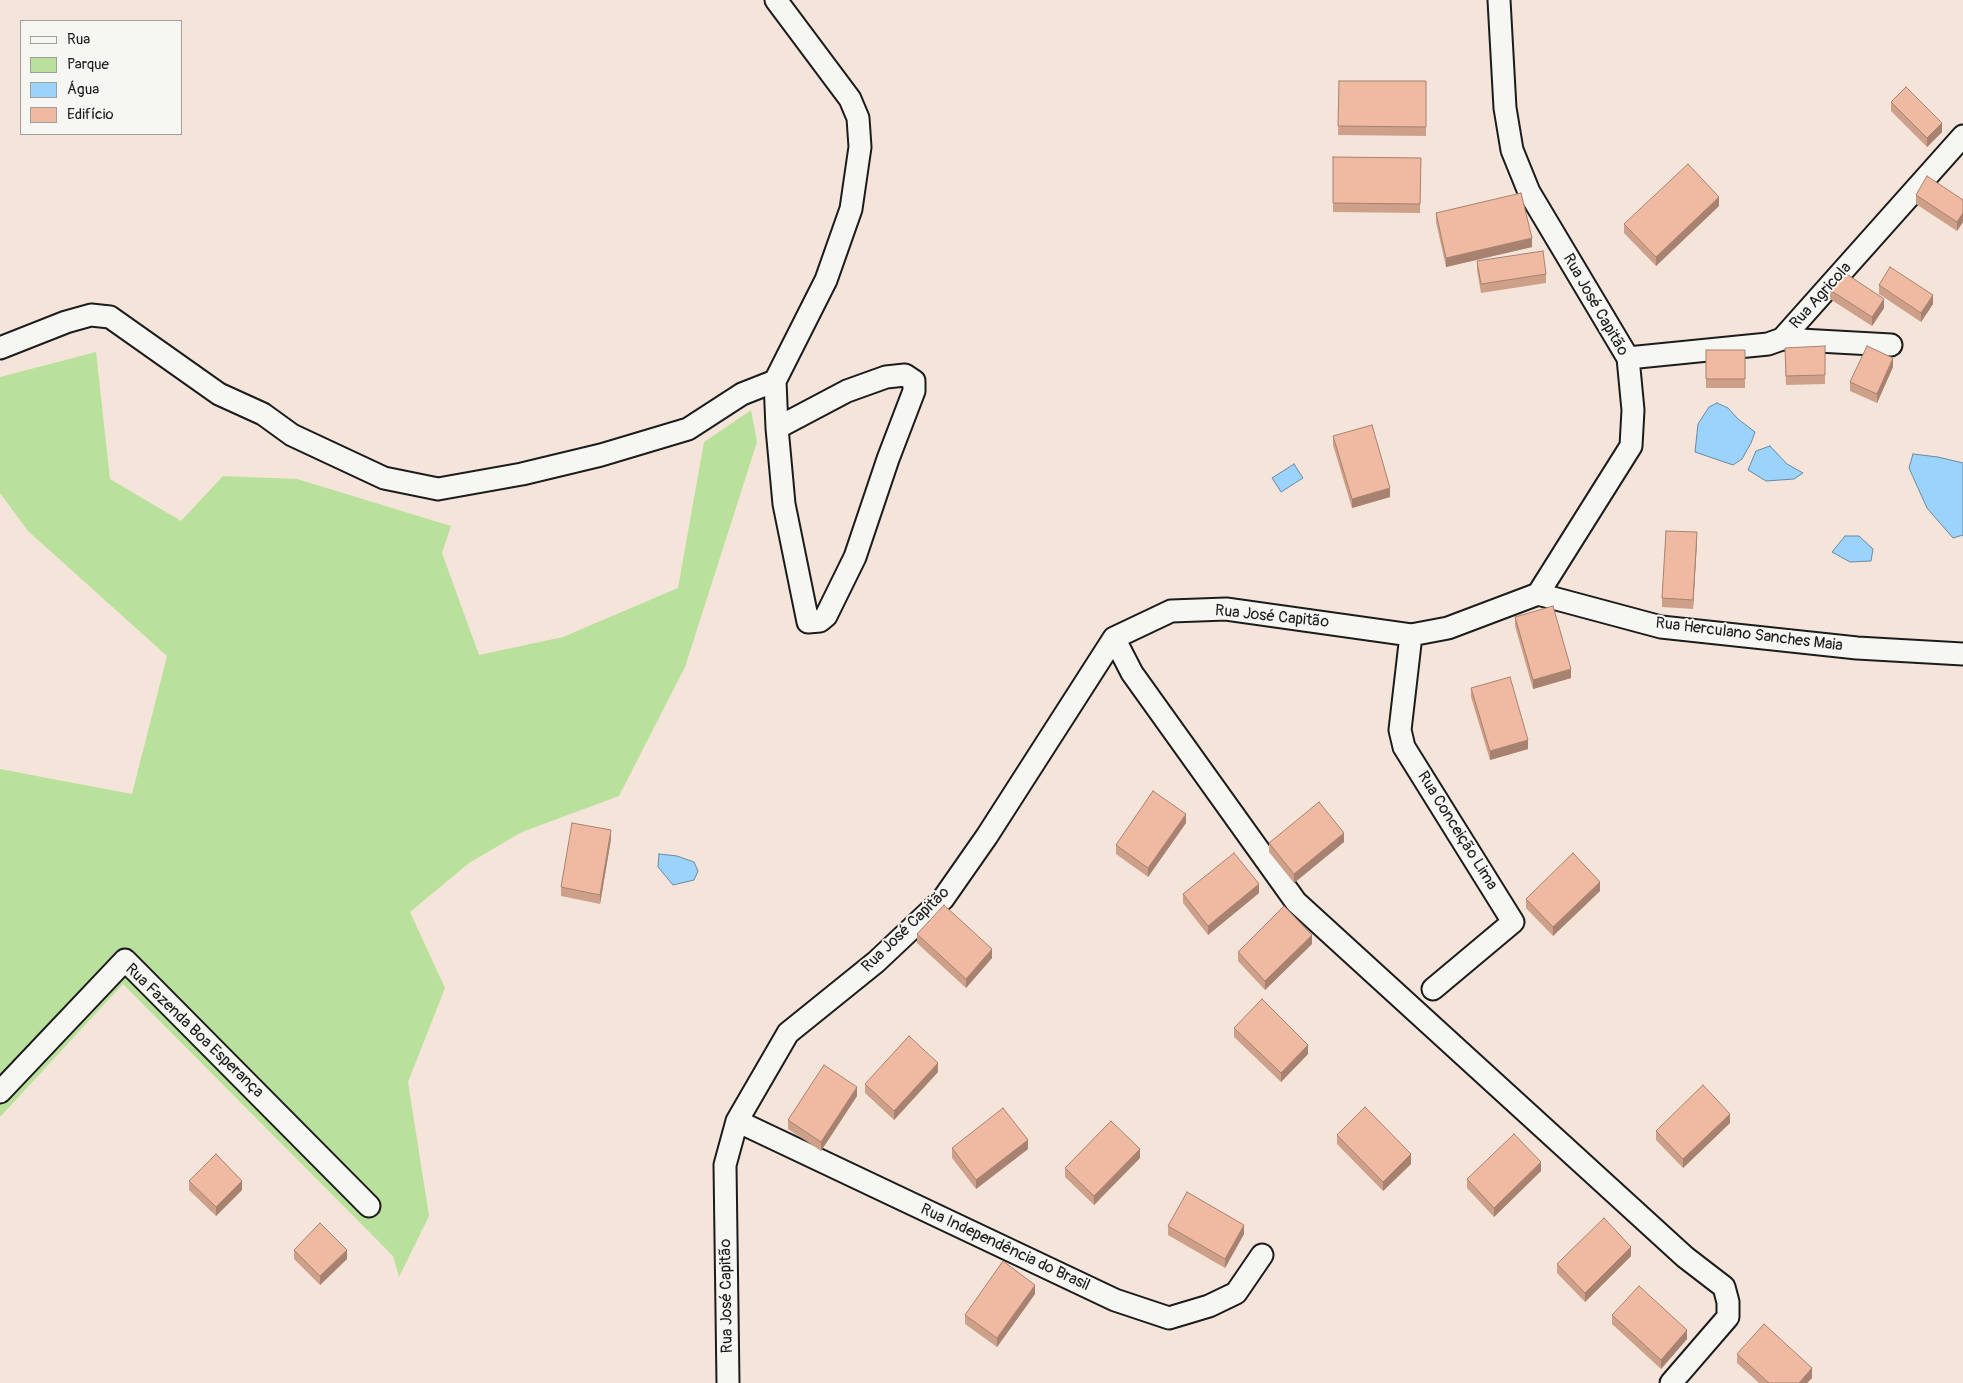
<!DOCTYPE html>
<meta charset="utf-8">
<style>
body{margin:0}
#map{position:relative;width:1963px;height:1383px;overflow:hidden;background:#f4e4da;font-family:Pangolin,sans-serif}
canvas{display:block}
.legend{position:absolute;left:20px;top:20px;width:162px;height:115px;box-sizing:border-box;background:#f6f6f2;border:1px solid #9f9f9c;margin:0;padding:6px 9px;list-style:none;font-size:15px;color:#1c1c1c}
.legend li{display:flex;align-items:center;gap:10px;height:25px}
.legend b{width:25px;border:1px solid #9f9f9c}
</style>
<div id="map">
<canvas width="1963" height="1383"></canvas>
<ul class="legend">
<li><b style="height:6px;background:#f6f6f2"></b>Rua</li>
<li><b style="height:14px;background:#bae19c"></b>Parque</li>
<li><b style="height:14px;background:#9cd3fc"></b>Água</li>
<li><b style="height:14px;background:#efbaa1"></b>Edifício</li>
</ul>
</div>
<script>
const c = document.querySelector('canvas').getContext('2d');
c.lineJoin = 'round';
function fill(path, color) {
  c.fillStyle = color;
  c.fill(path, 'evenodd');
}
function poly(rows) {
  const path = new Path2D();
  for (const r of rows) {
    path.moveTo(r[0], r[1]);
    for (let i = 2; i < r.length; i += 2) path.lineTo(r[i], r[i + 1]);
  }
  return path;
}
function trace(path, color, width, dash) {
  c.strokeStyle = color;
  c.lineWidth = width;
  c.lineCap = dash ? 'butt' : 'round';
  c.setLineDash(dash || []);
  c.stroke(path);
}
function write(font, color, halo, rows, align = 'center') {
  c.font = font + ' Pangolin,sans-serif';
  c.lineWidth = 4;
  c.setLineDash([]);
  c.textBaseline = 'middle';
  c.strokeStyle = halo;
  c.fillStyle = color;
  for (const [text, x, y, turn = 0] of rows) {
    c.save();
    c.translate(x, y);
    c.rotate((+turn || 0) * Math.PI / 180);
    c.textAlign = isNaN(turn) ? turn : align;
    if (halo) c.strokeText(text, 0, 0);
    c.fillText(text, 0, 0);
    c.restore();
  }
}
fill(poly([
 [96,352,110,479,181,521,223,476,297,479,451,526,442,553,479,655,563,637,678,588,704,442,751,410,757,442,685,667,619,796,522,832,469,863,410,912,445,988,408,1082,429,1216,399,1277,393,1256,123,984,0,1117,0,769,132,794,167,656,28,531,0,493,0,377]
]), '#bae19c');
const water = poly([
 [1717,403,1728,408,1738,419,1755,432,1751,443,1742,459,1733,465,1695,452,1698,424,1709,407,1717,403],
 [1770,446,1787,464,1803,473,1794,479,1766,481,1748,470,1756,451,1770,446],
 [1913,454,1938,457,1963,463,1963,535,1953,538,1927,508,1909,468,1913,454],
 [1294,464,1303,478,1281,492,1272,478,1294,464],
 [1845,536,1859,536,1873,549,1871,561,1850,562,1832,552,1845,536],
 [659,854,677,856,694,862,698,871,694,880,673,885,658,867,659,854]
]);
fill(water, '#9cd3fc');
trace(water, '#698aa2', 1);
const street = poly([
 [1782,339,1891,345],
 [0,348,66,322,91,315,110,317,219,394,263,414,292,435,384,478,438,489,522,474,601,455,688,429,742,394,775,381,826,280,851,209,860,147,858,118,850,99,776,0],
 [1628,358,1768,344,1782,339,1963,136],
 [775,381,777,428,784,504,808,622,820,621,826,616,855,557,888,459,914,391,914,381,905,375,886,377,847,391,777,428],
 [1538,594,1661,627,1857,648,1963,654],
 [1411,635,1400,730,1404,747,1513,922,1433,989],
 [1114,638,1132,673,1296,902,1685,1257,1724,1287,1728,1302,1728,1317,1671,1383],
 [0,1092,125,960,369,1206],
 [737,1121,1115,1300,1169,1318,1209,1306,1236,1293,1262,1255],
 [728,1383,725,1165,737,1121,788,1033,876,962,943,899,987,836,1114,638,1171,611,1226,609,1411,635,1448,628,1538,594,1631,446,1633,410,1628,358,1529,192,1512,150,1505,108,1499,0]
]);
trace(street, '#1c1c1c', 25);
trace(street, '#f6f6f2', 21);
fill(poly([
 [1339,81,1426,81,1426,136,1338,135],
 [1891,102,1942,132,1927,147,1891,111],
 [1333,157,1421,158,1420,213,1333,212],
 [1916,195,1963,200,1963,222,1957,231,1916,204],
 [1719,206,1656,266,1624,233,1624,224],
 [1436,213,1532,247,1446,267,1436,222],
 [1477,261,1546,274,1546,283,1481,293,1477,270],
 [1879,285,1933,304,1921,322,1879,294],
 [1830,290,1884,308,1872,326,1830,299],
 [1825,346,1825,384,1786,385,1785,357],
 [1706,350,1745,350,1745,388,1706,388],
 [1893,367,1877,403,1850,391,1850,382],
 [1333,436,1390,497,1352,508,1333,445],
 [1697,541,1693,609,1662,607,1662,598],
 [1515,617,1571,678,1533,689,1515,626],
 [1471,688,1528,749,1490,760,1471,697],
 [1186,823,1148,877,1116,854,1116,845],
 [611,839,600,904,561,896,561,887],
 [1344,842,1294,883,1269,852,1269,843],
 [1600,891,1553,936,1526,908,1526,899],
 [1259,893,1208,935,1183,903,1183,894],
 [917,934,992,958,966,988,917,943],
 [1312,944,1265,990,1238,961,1238,952],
 [1234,1028,1308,1054,1281,1082,1234,1037],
 [938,1072,894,1120,865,1093,865,1084],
 [857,1096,821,1151,788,1129,788,1120],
 [1730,1123,1683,1168,1656,1140,1656,1131],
 [1337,1135,1411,1164,1383,1191,1337,1144],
 [952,1148,1028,1149,976,1189,952,1158],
 [1140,1158,1094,1205,1065,1177,1065,1168],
 [1541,1171,1494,1217,1467,1188,1467,1179],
 [189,1181,242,1190,216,1216,189,1190],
 [1168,1226,1244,1234,1225,1268,1168,1235],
 [294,1250,347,1259,320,1285,294,1259],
 [1631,1256,1585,1302,1557,1273,1557,1264],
 [1035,1294,997,1347,965,1324,965,1315],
 [1612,1315,1687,1339,1661,1369,1612,1324],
 [1737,1354,1812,1378,1807,1383,1759,1383,1737,1363]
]), '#cea08a');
fill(poly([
 [1942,123,1942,132,1927,147,1927,138],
 [1719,197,1719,206,1656,266,1656,257],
 [1963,213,1963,222,1957,231,1957,222],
 [1532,238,1532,247,1446,267,1446,258],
 [1933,295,1933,304,1921,322,1921,313],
 [1884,299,1884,308,1872,326,1872,317],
 [1893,358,1893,367,1877,403,1877,394],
 [1390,488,1390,497,1352,508,1352,499],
 [1697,532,1697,541,1693,609,1693,600],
 [1571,669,1571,678,1533,689,1533,680],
 [1528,740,1528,749,1490,760,1490,751],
 [1186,814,1186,823,1148,877,1148,868],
 [611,830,611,839,600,904,600,895],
 [1344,833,1344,842,1294,883,1294,874],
 [1600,882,1600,891,1553,936,1553,927],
 [1259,884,1259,893,1208,935,1208,926],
 [1312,935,1312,944,1265,990,1265,981],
 [992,949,992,958,966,988,966,979],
 [1308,1045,1308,1054,1281,1082,1281,1073],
 [938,1063,938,1072,894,1120,894,1111],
 [857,1087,857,1096,821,1151,821,1142],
 [1730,1114,1730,1123,1683,1168,1683,1159],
 [1028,1140,1028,1149,976,1189,976,1180],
 [1140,1149,1140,1158,1094,1205,1094,1196],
 [1411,1154,1411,1164,1383,1191,1383,1182],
 [1541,1162,1541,1171,1494,1217,1494,1208],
 [242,1181,242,1190,216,1216,216,1207],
 [1244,1225,1244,1234,1225,1268,1225,1259],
 [1631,1247,1631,1256,1585,1302,1585,1293],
 [347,1250,347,1259,320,1285,320,1276],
 [1035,1285,1035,1294,997,1347,997,1338],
 [1687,1330,1687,1339,1661,1369,1661,1360],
 [1812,1368,1812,1378,1807,1383,1799,1383]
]), '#a78271');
const building = poly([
 [1339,81,1426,81,1426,127,1338,126,1339,81],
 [1906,87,1942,123,1927,138,1891,102,1906,87],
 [1333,157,1421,158,1420,204,1333,203,1333,157],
 [1688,164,1719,197,1656,257,1624,224,1688,164],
 [1927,176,1963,200,1963,213,1957,222,1916,195,1927,176],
 [1521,193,1532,238,1446,258,1436,213,1521,193],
 [1543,251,1546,274,1481,284,1477,261,1543,251],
 [1890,267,1933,295,1921,313,1879,285,1890,267],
 [1842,271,1884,299,1872,317,1830,290,1842,271],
 [1825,346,1825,375,1786,376,1785,348,1825,346],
 [1867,346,1893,358,1877,394,1850,382,1867,346],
 [1706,350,1745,350,1745,379,1706,379,1706,350],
 [1372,425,1390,488,1352,499,1333,436,1372,425],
 [1666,531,1697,532,1693,600,1662,598,1666,531],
 [1553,606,1571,669,1533,680,1515,617,1553,606],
 [1510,677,1528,740,1490,751,1471,688,1510,677],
 [1153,791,1186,814,1148,868,1116,845,1153,791],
 [1319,802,1344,833,1294,874,1269,843,1319,802],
 [572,823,611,830,600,895,561,887,572,823],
 [1234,853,1259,884,1208,926,1183,894,1234,853],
 [1573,853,1600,882,1553,927,1526,899,1573,853],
 [944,905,992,949,966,979,917,934,944,905],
 [1284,906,1312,935,1265,981,1238,952,1284,906],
 [1262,999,1308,1045,1281,1073,1234,1028,1262,999],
 [909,1036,938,1063,894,1111,865,1084,909,1036],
 [824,1065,857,1087,821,1142,788,1120,824,1065],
 [1703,1085,1730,1114,1683,1159,1656,1131,1703,1085],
 [1365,1107,1411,1154,1383,1182,1337,1135,1365,1107],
 [1003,1108,1028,1140,976,1180,952,1148,1003,1108],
 [1111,1121,1140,1149,1094,1196,1065,1168,1111,1121],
 [1514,1134,1541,1162,1494,1208,1467,1179,1514,1134],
 [216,1154,242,1181,216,1207,189,1181,216,1154],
 [1187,1192,1244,1225,1225,1259,1168,1226,1187,1192],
 [1604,1218,1631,1247,1585,1293,1557,1264,1604,1218],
 [320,1223,347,1250,320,1276,294,1250,320,1223],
 [1003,1261,1035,1285,997,1338,965,1315,1003,1261],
 [1639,1286,1687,1330,1661,1360,1612,1315,1639,1286],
 [1764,1324,1812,1368,1799,1383,1769,1383,1737,1354,1764,1324]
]);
fill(building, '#efbaa1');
trace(building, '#a78271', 1);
write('16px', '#1c1c1c', '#f6f6f2', [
 ["Rua Agricola",1821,296,-48],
 ["Rua José Capitão",1595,305,60],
 ["Rua José Capitão",1272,617,6],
 ["Rua Herculano Sanches Maia",1749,635,7],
 ["Rua Conceição Lima",1457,831,58],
 ["Rua José Capitão",906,930,-44],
 ["Rua Fazenda Boa Esperança",194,1031,44],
 ["Rua Independência do Brasil",1005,1248,25],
 ["Rua José Capitão",727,1296,-91]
]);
</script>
